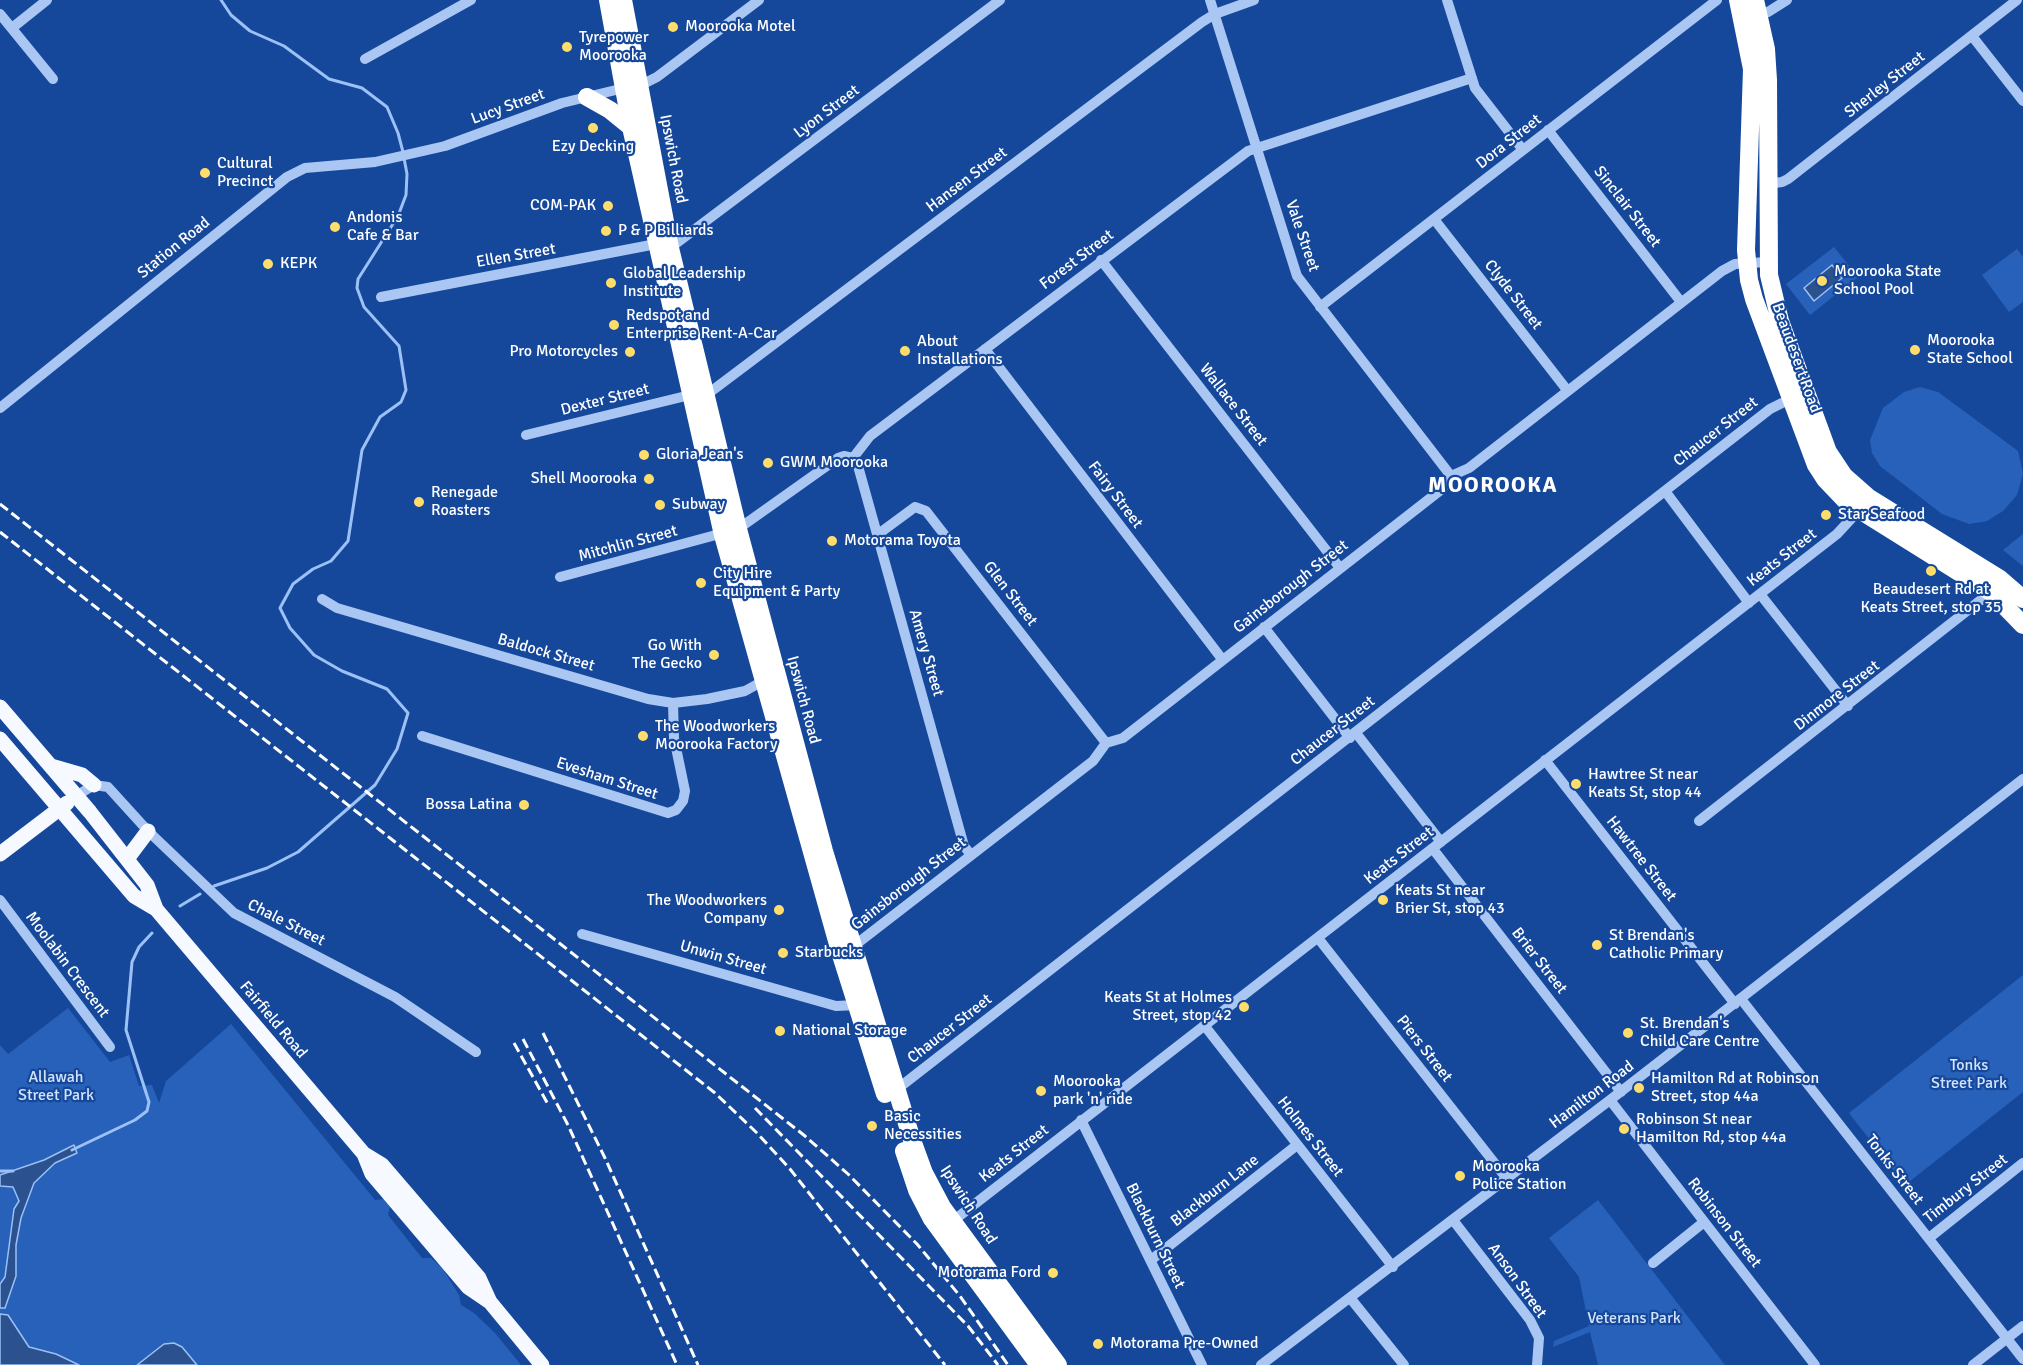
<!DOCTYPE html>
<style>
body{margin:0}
canvas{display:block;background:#15489b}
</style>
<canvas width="2023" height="1365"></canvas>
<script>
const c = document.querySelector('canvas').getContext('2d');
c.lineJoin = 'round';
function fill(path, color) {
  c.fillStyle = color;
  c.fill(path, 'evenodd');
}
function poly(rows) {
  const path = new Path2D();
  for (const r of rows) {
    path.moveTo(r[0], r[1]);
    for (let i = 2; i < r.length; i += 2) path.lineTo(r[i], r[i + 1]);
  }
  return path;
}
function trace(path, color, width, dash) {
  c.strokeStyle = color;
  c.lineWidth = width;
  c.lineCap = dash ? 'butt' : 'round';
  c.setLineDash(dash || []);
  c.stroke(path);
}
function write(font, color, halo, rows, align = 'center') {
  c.font = font + ' Signika,sans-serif';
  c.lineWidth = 4.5;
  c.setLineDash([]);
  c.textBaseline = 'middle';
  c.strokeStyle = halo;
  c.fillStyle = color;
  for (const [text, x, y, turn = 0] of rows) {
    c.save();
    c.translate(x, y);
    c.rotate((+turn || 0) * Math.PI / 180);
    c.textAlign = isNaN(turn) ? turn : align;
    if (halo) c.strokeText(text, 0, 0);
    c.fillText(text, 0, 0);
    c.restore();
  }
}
fill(poly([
 [1834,247,1858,277,1810,315,1786,284],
 [2017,249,2023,257,2023,302,2009,312,1982,275],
 [1920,387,1938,392,2018,451,2023,474,2017,495,2003,511,1987,521,1969,524,1942,514,1880,466,1872,453,1870,440,1883,408,1904,392],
 [2023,534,2023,566,2003,550],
 [2023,975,2023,1092,1905,1185,1849,1113],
 [68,1008,110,1062,129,1055,139,1086,152,1085,159,1103,166,1081,231,1024,375,1200,384,1199,390,1207,388,1215,422,1258,431,1258,443,1269,459,1295,461,1305,474,1313,495,1333,521,1365,0,1365,0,1181,56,1161,44,1160,0,1175,0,1045,8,1054],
 [1598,1200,1725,1365,1598,1365,1590,1332,1553,1347,1554,1341,1589,1326,1579,1277,1549,1238]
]), '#2861b9');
const water = poly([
 [1832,265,1842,278,1814,301,1804,288,1832,265],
 [74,1145,77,1153,55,1163,34,1183,21,1218,16,1245,16,1276,5,1308,0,1308,0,1284,5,1277,14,1209,19,1201,13,1187,0,1186,0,1175,44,1160,74,1145],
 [0,1314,8,1315,29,1347,56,1354,79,1365,0,1365,0,1314],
 [174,1343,182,1347,197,1365,137,1365,164,1344,174,1343]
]);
fill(water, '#2b518f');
trace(water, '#9cc1f6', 1.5);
trace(poly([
 [221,0,231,15,250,31,284,46,329,79,362,88,387,107,398,133,403,152],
 [214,886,267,868,298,852,329,825,375,785,397,749,408,713,387,689,342,671,314,655,290,628,280,608,293,584,313,569,331,561,348,541,362,450,380,417,401,402,406,390,399,346,364,307,357,288,358,279,398,216,406,195,407,174,404,158],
 [180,906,200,894],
 [72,1150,135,1120,147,1111,149,1102,126,1030,132,962,139,947,152,933],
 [0,1171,13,1171]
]), '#9cc1f6', 3);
trace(poly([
 [1210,0,1297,276,1451,476],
 [1447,0,1475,88,1523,150],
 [0,14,53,79],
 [1756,16,1768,12,1787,0],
 [12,28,47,0],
 [1972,36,2023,101],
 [365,59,471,0],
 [1548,130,1681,302],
 [1767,184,1782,182,1788,179,2017,0],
 [1434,219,1567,390],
 [670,248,1000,0],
 [1101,260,1340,568],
 [381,297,656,244],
 [1320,307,1717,0],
 [985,349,1222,659],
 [705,396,1202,22,1215,14,1254,0],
 [0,408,287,177,305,168,375,162,445,146,562,103,645,83,657,77,759,0],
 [526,435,690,395],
 [853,458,870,436,1248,151,1472,78],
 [853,458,858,466,964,846,971,855],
 [1665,491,1749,603],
 [877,535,915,507,926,511,1106,743],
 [560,577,738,529,838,458,844,456,853,458],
 [1760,594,1848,706],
 [322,599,337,608,648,699,673,703,707,699,745,691,763,681],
 [1264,627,1350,738],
 [1356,733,1441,842],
 [422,736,668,813,676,810,683,801,685,791,674,738,673,703],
 [1545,760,1735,1004],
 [76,796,94,785,108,787,148,831,234,913,395,997,476,1052],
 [1699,821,1991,592],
 [1433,849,1621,1092],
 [0,900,110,1047],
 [582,934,836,1006,857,1005],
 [1318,938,1507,1179],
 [850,949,1093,761,1106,743,1123,738,1442,489,1451,476,1469,468,1722,271,1735,264,1767,262],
 [1741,999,2023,1359],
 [1204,1025,1393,1267],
 [896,1090,1770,409,1790,399],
 [1610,1100,1815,1365],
 [1081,1120,1202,1365],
 [1453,1220,1530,1320,1539,1338,1537,1365],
 [949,1224,1837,534,1861,508],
 [1929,1238,2023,1163],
 [1151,1260,1297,1145],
 [1653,1263,1704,1222],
 [1351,1299,1404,1365],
 [1261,1365,1610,1100,2023,779],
 [1973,1365,2023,1326]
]), '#aac7f3', 10);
trace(poly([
 [0,707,90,812,147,885,156,909],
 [0,739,134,896,156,909,364,1154,372,1174,468,1287,490,1302],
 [51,766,82,775,94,785],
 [0,854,67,803],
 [127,859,148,831],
 [364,1154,382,1165,479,1278,490,1302,542,1365]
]), '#f6f9ff', 15);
trace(poly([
 [608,0,631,127,723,535,841,955,885,1094],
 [623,0,670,248,738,529,824,851,912,1140,924,1173,942,1207,1058,1365],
 [1738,0,1752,69,1746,250,1749,280,1754,299,1816,465,1825,479,1847,502,1991,592,2023,625],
 [1755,0,1766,49,1768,80,1769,275,1780,321,1828,452,1844,476,1869,498,2000,579,2023,599],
 [587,97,610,110,631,127],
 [904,1151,917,1190,932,1219,1039,1365]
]), '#fff', 18);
trace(poly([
 [0,504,805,1136,848,1174,917,1244,960,1296,1008,1365],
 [0,532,715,1093,757,1133,790,1169,945,1365],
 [543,1033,605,1158,698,1365],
 [523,1039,568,1125,677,1365],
 [514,1043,549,1106],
 [755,1108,968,1326,998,1365]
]), '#fff', 3, [10, 4.5]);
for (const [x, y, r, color] of [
 [673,27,6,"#ffdd6c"],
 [567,47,6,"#ffdd6c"],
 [593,128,6,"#ffdd6c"],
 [205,173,6,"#ffdd6c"],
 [608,206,6,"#ffdd6c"],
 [335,227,6,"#ffdd6c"],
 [606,231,6,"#ffdd6c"],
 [268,264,6,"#ffdd6c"],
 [1822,281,6,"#ffdd6c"],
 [611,283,6,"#ffdd6c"],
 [614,325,6,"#ffdd6c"],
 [1915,350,6,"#ffdd6c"],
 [905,351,6,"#ffdd6c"],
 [630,352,6,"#ffdd6c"],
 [644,455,6,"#ffdd6c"],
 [768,463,6,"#ffdd6c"],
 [649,479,6,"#ffdd6c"],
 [419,502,6,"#ffdd6c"],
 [660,505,6,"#ffdd6c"],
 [1826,515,6,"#ffdd6c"],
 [832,541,6,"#ffdd6c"],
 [1931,571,6,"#ffdd6c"],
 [701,583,6,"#ffdd6c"],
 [714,655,6,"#ffdd6c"],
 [643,736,6,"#ffdd6c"],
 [1576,784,6,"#ffdd6c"],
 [524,805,6,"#ffdd6c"],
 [1383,900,6,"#ffdd6c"],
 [779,910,6,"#ffdd6c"],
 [1597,945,6,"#ffdd6c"],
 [783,953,6,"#ffdd6c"],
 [1244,1007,6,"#ffdd6c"],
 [780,1031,6,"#ffdd6c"],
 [1628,1033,6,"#ffdd6c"],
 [1639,1088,6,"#ffdd6c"],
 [1041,1091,6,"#ffdd6c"],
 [872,1126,6,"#ffdd6c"],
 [1624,1129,6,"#ffdd6c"],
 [1460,1176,6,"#ffdd6c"],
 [1053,1273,6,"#ffdd6c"],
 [1098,1344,6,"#ffdd6c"]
]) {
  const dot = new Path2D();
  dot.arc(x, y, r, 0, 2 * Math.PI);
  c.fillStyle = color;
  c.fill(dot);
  trace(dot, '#15489b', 2);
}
write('16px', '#fff', '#15489b', [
 ["Moorooka Motel",685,27],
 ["Tyrepower",579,38],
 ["Moorooka",579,56],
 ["Ezy Decking",593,147,"center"],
 ["Cultural",217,164],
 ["Precinct",217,182],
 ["COM-PAK",596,206,"right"],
 ["Andonis",347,218],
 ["Cafe & Bar",347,236],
 ["P & P Billiards",618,231],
 ["KEPK",280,264],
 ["Moorooka State",1834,272],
 ["School Pool",1834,290],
 ["Global Leadership",623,274],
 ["Institute",623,292],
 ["Redspot and",626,316],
 ["Enterprise Rent-A-Car",626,334],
 ["Moorooka",1927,341],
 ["State School",1927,359],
 ["About",917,342],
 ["Installations",917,360],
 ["Pro Motorcycles",618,352,"right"],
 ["Gloria Jean's",656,455],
 ["GWM Moorooka",780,463],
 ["Shell Moorooka",637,479,"right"],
 ["Renegade",431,493],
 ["Roasters",431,511],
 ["Subway",672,505],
 ["Star Seafood",1838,515],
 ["Motorama Toyota",844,541],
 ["City Hire",713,574],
 ["Equipment & Party",713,592],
 ["Beaudesert Rd at",1931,590,"center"],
 ["Keats Street, stop 35",1931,608,"center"],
 ["Go With",702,646,"right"],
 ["The Gecko",702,664,"right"],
 ["The Woodworkers",655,727],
 ["Moorooka Factory",655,745],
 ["Hawtree St near",1588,775],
 ["Keats St, stop 44",1588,793],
 ["Bossa Latina",512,805,"right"],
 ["Keats St near",1395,891],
 ["Brier St, stop 43",1395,909],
 ["The Woodworkers",767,901,"right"],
 ["Company",767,919,"right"],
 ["St Brendan's",1609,936],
 ["Catholic Primary",1609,954],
 ["Starbucks",795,953],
 ["Keats St at Holmes",1232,998,"right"],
 ["Street, stop 42",1232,1016,"right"],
 ["St. Brendan's",1640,1024],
 ["Child Care Centre",1640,1042],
 ["National Storage",792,1031],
 ["Hamilton Rd at Robinson",1651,1079],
 ["Street, stop 44a",1651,1097],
 ["Moorooka",1053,1082],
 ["park 'n' ride",1053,1100],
 ["Basic",884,1117],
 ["Necessities",884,1135],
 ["Robinson St near",1636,1120],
 ["Hamilton Rd, stop 44a",1636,1138],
 ["Moorooka",1472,1167],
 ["Police Station",1472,1185],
 ["Motorama Ford",1041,1273,"right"],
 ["Motorama Pre-Owned",1110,1344]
], 'left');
write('16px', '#fff', '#15489b', [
 ["Sherley Street",1885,85,-38],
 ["Lucy Street",508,107,-20],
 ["Lyon Street",827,112,-37],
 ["Dora Street",1509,142,-38],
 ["Ipswich Road",673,159,79],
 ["Hansen Street",967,180,-37],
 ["Sinclair Street",1627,207,52],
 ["Vale Street",1302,236,71],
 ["Station Road",174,248,-39],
 ["Ellen Street",516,256,-10],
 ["Forest Street",1077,260,-37],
 ["Clyde Street",1513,295,52],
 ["Beaudesert Road",1796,358,70],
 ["Dexter Street",605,400,-14],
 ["Wallace Street",1233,405,52],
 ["Chaucer Street",1716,432,-38],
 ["Fairy Street",1115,495,53],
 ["Mitchlin Street",628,544,-15],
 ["Keats Street",1782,558,-38],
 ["Gainsborough Street",1291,587,-38],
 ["Glen Street",1010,594,52],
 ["Baldock Street",546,653,16],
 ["Amery Street",926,653,74],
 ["Dinmore Street",1837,696,-38],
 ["Ipswich Road",803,700,75],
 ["Chaucer Street",1333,731,-38],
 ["Evesham Street",607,779,18],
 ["Keats Street",1399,856,-38],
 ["Hawtree Street",1641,859,52],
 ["Gainsborough Street",909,884,-38],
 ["Chale Street",286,923,27],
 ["Unwin Street",723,958,16],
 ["Brier Street",1539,961,52],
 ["Moolabin Crescent",67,965,53],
 ["Fairfield Road",273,1020,50],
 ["Chaucer Street",950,1029,-38],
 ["Piers Street",1424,1049,52],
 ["Hamilton Road",1592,1095,-37],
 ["Holmes Street",1310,1137,52],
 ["Keats Street",1014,1154,-38],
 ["Tonks Street",1894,1170,52],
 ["Timbury Street",1966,1189,-38],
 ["Blackburn Lane",1215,1191,-38],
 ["Ipswich Road",968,1205,57],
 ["Robinson Street",1724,1223,52],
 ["Blackburn Street",1155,1236,64],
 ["Anson Street",1517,1281,54]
]);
write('16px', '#d2e3fd', '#15489b', [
 ["Tonks",1969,1066],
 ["Street Park",1969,1084],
 ["Allawah",56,1078],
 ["Street Park",56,1096],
 ["Veterans Park",1634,1319]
]);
c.letterSpacing = '1.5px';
write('bold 22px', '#fff', '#15489b', [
 ["MOOROOKA",1493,486]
]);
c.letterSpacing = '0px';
</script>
